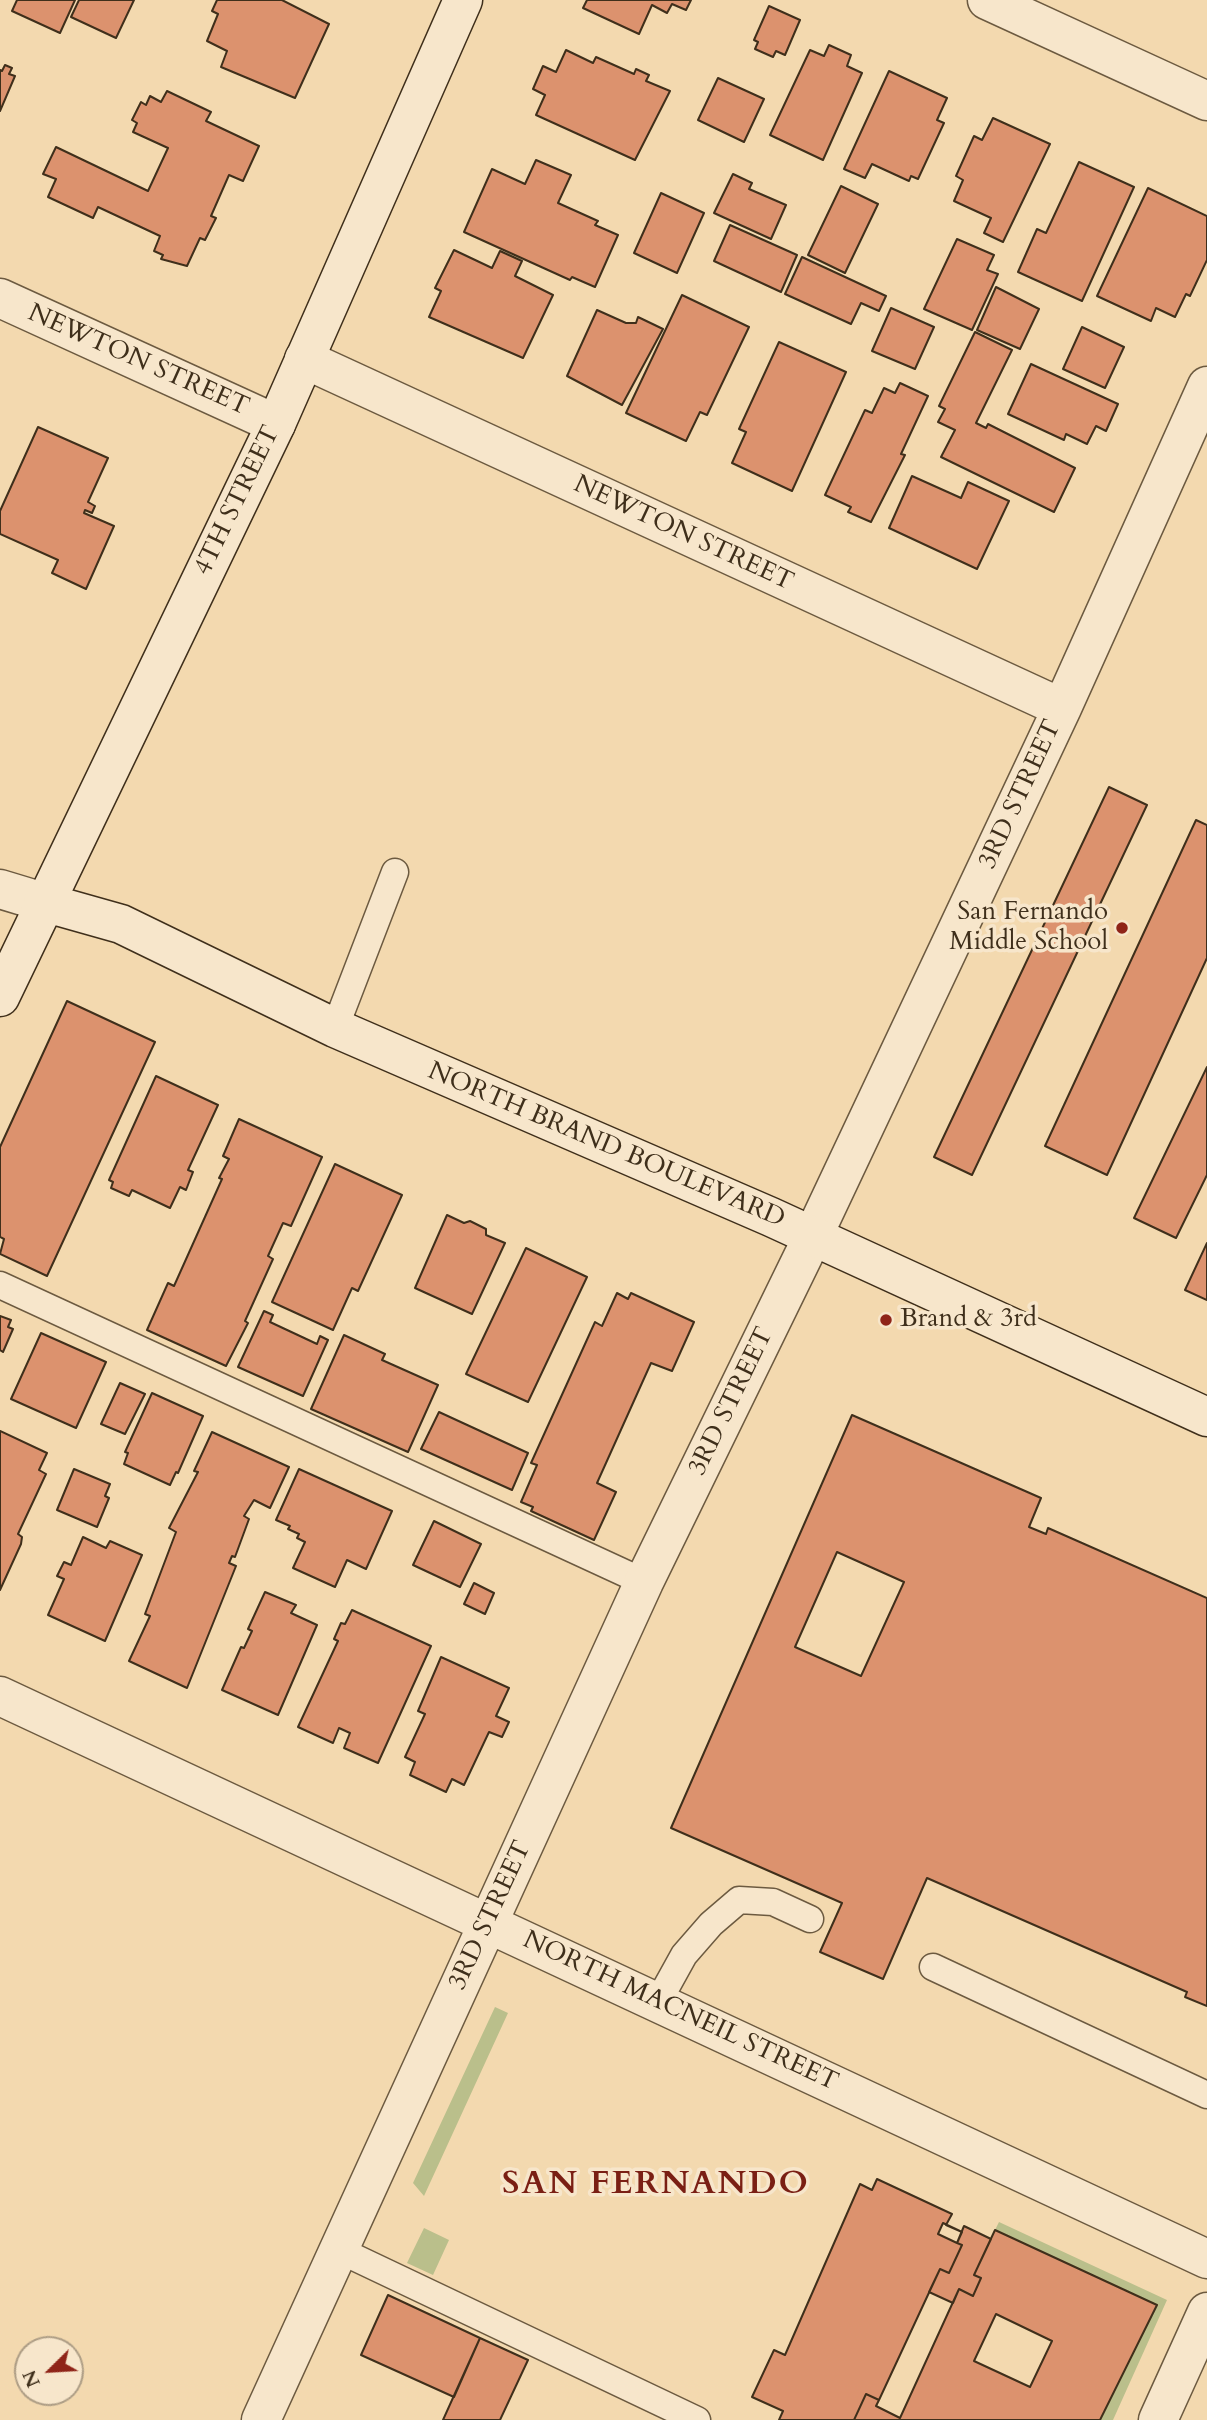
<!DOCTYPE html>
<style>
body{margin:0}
#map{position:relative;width:1207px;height:2420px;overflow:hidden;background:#f3d9af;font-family:Cardo,serif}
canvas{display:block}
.north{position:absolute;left:14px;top:2336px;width:70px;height:70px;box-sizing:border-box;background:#f7e6cb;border:2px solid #ad9d85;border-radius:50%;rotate:246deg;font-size:19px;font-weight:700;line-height:28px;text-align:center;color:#3f2f1b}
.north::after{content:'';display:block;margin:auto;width:24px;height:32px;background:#8f2418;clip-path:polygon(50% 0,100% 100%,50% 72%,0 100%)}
</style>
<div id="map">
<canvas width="1207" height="2420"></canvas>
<div class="north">N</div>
</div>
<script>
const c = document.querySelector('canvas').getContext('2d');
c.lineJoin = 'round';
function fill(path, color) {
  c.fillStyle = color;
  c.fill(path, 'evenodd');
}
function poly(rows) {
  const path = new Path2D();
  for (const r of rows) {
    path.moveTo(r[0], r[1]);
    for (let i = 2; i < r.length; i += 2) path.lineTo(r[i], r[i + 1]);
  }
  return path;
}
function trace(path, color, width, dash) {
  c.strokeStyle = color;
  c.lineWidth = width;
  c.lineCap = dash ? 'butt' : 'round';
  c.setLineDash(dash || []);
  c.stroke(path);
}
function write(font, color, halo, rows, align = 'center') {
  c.font = font + ' Cardo,serif';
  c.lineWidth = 7;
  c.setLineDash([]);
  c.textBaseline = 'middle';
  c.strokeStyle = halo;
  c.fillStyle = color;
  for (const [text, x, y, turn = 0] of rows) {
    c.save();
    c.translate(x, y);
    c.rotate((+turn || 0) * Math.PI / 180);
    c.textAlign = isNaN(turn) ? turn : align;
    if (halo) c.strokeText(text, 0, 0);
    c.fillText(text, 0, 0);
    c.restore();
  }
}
fill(poly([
 [495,2007,508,2013,424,2196,413,2183],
 [999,2222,1167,2300,1113,2420,1100,2420,1157,2305,995,2230],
 [424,2228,449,2240,433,2275,407,2263]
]), '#babf8b');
const building = poly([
 [17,0,75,0,60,33,12,11,17,0],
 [79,0,134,0,116,38,71,17,79,0],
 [217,0,282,0,329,24,295,98,221,67,227,51,207,41,218,14,212,11,217,0],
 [587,0,691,0,686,10,672,4,667,13,652,5,639,34,583,8,587,0],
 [769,6,800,20,785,55,776,51,773,57,755,49,758,42,754,40,769,6],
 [829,45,851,55,847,66,862,73,823,160,770,135,810,50,824,56,829,45],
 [566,50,593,63,596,57,634,74,636,69,649,75,646,81,670,91,635,160,536,115,545,95,533,89,543,66,556,72,566,50],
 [5,65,12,68,9,74,15,76,0,111,0,70,2,71,5,65],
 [889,71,947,98,937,120,944,123,918,179,911,176,909,181,872,164,865,178,844,169,889,71],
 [718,78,764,99,744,142,698,120,718,78],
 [167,91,211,112,206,121,259,146,243,181,229,175,211,216,216,218,205,240,200,238,187,266,161,259,163,255,154,251,160,236,98,207,93,218,48,197,56,179,43,174,56,147,148,191,168,148,133,132,137,123,132,120,141,102,146,105,150,96,161,102,167,91],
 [993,118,1050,144,1003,242,984,233,991,218,954,201,963,180,956,176,974,136,982,140,993,118],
 [536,160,571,175,558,203,598,221,595,225,618,235,595,287,572,277,570,280,464,232,492,169,525,184,536,160],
 [1079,162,1134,187,1082,301,1018,272,1037,229,1046,233,1079,162],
 [733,174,752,183,749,189,786,205,771,239,714,213,733,174],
 [841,186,878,204,845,273,808,255,841,186],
 [1148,188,1207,216,1207,260,1190,296,1186,294,1175,317,1156,308,1151,321,1097,296,1148,188],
 [661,193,704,213,677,273,634,253,661,193],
 [730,225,797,255,781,292,714,261,730,225],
 [957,239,994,255,987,270,998,274,972,330,924,309,957,239],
 [454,250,492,268,500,251,522,261,515,276,553,295,523,358,429,317,441,291,435,288,454,250],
 [802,257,886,296,879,311,861,303,851,324,785,294,802,257],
 [996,287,1039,309,1020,349,977,330,996,287],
 [682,295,749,327,707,415,700,412,686,441,626,413,682,295],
 [891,308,934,327,915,369,872,351,891,308],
 [597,310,626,323,636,323,638,317,663,329,622,405,567,376,597,310],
 [1082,327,1124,347,1105,388,1063,369,1082,327],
 [975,332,1012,350,976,423,986,428,988,424,1075,468,1054,512,941,457,955,430,938,422,945,409,939,406,975,332],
 [779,342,846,372,792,491,732,463,746,432,739,429,779,342],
 [1031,364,1118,404,1106,431,1096,426,1087,444,1066,434,1064,440,1008,414,1031,364],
 [900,383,928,396,901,454,905,455,871,522,848,512,851,507,825,495,865,410,872,413,884,388,895,393,900,383],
 [38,427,108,458,88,502,95,506,92,513,85,510,84,513,114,526,86,589,52,573,58,560,0,534,0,511,38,427],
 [912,476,961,498,968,482,1009,501,977,569,889,528,912,476],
 [1109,787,1147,805,972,1175,934,1157,1109,787],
 [1196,820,1207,825,1207,958,1107,1175,1045,1146,1196,820],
 [67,1001,155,1042,47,1276,0,1254,4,1239,0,1237,0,1147,67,1001],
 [1207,1067,1207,1175,1176,1238,1134,1218,1207,1067],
 [156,1076,218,1105,188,1170,193,1172,186,1190,180,1187,170,1208,132,1190,129,1196,111,1188,113,1182,109,1180,156,1076],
 [239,1119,322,1157,291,1226,283,1223,268,1256,273,1259,245,1321,248,1323,226,1366,147,1330,168,1283,174,1286,222,1179,219,1178,229,1159,223,1156,239,1119],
 [335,1164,402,1195,358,1291,352,1288,333,1330,272,1302,335,1164],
 [447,1215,464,1223,470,1221,486,1229,486,1235,505,1243,472,1314,415,1288,447,1215],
 [1207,1243,1207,1300,1185,1290,1207,1243],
 [526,1248,587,1277,528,1402,466,1374,526,1248],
 [617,1293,628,1299,631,1293,694,1322,672,1371,651,1363,597,1483,616,1492,594,1540,531,1511,533,1507,521,1502,537,1465,531,1463,595,1322,602,1326,617,1293],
 [264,1311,273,1315,270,1322,317,1344,320,1336,328,1340,303,1396,238,1367,264,1311],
 [0,1316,11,1320,8,1327,13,1329,3,1352,0,1350,0,1316],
 [41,1333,106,1362,76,1428,11,1399,41,1333],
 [344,1335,385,1354,382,1360,438,1385,408,1452,311,1409,344,1335],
 [120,1383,145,1394,125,1434,101,1424,120,1383],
 [152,1393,203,1416,178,1473,176,1472,170,1485,124,1464,128,1453,125,1452,152,1393],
 [439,1412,528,1453,512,1490,421,1449,439,1412],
 [852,1415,1041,1498,1029,1527,1046,1534,1048,1528,1207,1598,1207,2006,1185,1997,1187,1992,927,1878,883,1979,820,1952,842,1903,671,1828,852,1415],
 [837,1552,904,1582,861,1676,795,1647,837,1552],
 [0,1431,47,1453,39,1470,46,1474,18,1534,22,1537,21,1544,0,1590,0,1431],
 [212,1432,289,1467,270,1508,254,1500,244,1516,249,1519,235,1557,232,1556,229,1563,236,1566,187,1688,129,1661,150,1616,145,1614,176,1532,169,1528,198,1472,194,1471,212,1432],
 [74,1469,110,1484,105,1496,109,1498,97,1527,57,1510,74,1469],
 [299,1469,392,1511,366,1569,347,1560,335,1587,293,1568,305,1542,297,1538,299,1534,288,1529,290,1526,276,1520,299,1469],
 [434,1521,481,1544,460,1587,413,1565,434,1521],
 [83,1537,106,1548,110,1541,142,1555,105,1641,48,1615,64,1579,57,1576,64,1562,71,1565,83,1537],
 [474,1583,494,1593,485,1614,464,1604,474,1583],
 [265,1592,296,1605,291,1613,317,1625,278,1715,222,1690,241,1647,244,1648,252,1631,248,1629,265,1592],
 [352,1610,431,1646,378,1763,344,1748,350,1733,339,1728,333,1743,298,1727,338,1641,334,1639,341,1623,345,1624,352,1610],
 [441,1657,509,1688,496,1716,509,1722,502,1737,489,1732,464,1785,452,1779,446,1792,410,1775,415,1762,405,1757,425,1714,418,1711,441,1657],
 [877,2179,952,2214,946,2225,962,2232,957,2243,962,2245,949,2273,940,2269,879,2400,866,2394,854,2420,779,2420,783,2411,752,2397,774,2350,785,2355,860,2184,872,2190,877,2179],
 [943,2223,962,2232,957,2243,938,2234,943,2223],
 [964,2226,991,2239,974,2275,981,2278,973,2296,959,2289,953,2303,929,2292,940,2269,949,2273,962,2245,957,2243,964,2226],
 [995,2230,1157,2305,1100,2420,854,2420,866,2394,879,2400,876,2406,900,2418,959,2289,973,2296,981,2278,974,2275,995,2230],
 [996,2314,1052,2341,1030,2387,974,2361,996,2314],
 [388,2295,480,2338,454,2397,361,2355,388,2295],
 [480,2338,528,2360,500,2420,443,2420,480,2338]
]);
fill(building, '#dc926e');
trace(building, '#3f2f1b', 2);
const lane = poly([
 [335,1028,395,872],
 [0,1285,644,1582],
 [933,1967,1207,2095],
 [658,2002,684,1955,711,1924,739,1900,773,1902,810,1919],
 [339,2250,697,2420]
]);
const street = poly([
 [987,0,1207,101],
 [0,298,276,424],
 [304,359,1062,708],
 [0,889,43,902],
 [0,1696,1207,2259],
 [261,2420,644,1582,813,1236,1062,708,1207,386],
 [1158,2420,1207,2312]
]);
const secondary = poly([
 [43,902,121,924,335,1028,771,1217,1207,1417],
 [0,997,276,424,463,0]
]);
trace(lane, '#6c5a40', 29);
trace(street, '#6c5a40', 41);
trace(secondary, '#3f2f1b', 41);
trace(lane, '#f7e6cb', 26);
trace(street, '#f7e6cb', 38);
trace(secondary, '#f7e6cb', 38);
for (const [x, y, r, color] of [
 [1122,928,7,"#8f2418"],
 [886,1320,7,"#8f2418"]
]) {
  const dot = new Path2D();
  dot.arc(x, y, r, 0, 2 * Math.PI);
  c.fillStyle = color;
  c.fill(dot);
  trace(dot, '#f7e6cb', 2.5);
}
write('26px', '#3f2f1b', '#f7e6cb', [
 ["NEWTON STREET",138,361,24],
 ["4TH STREET",238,501,-64],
 ["NEWTON STREET",683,534,25],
 ["3RD STREET",1021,795,-65],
 ["NORTH BRAND BOULEVARD",606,1146,23],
 ["3RD STREET",732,1402,-64],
 ["3RD STREET",491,1916,-65],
 ["NORTH MACNEIL STREET",680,2012,25]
]);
write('26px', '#3f2f1b', '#f7e6cb', [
 ["San Fernando",1108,913],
 ["Middle School",1108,943],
 ["Brand & 3rd",900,1320,"left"]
], 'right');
c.letterSpacing = '2px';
write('bold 33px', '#7a1f14', '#f7e6cb', [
 ["SAN FERNANDO",656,2185]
]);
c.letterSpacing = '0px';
</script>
